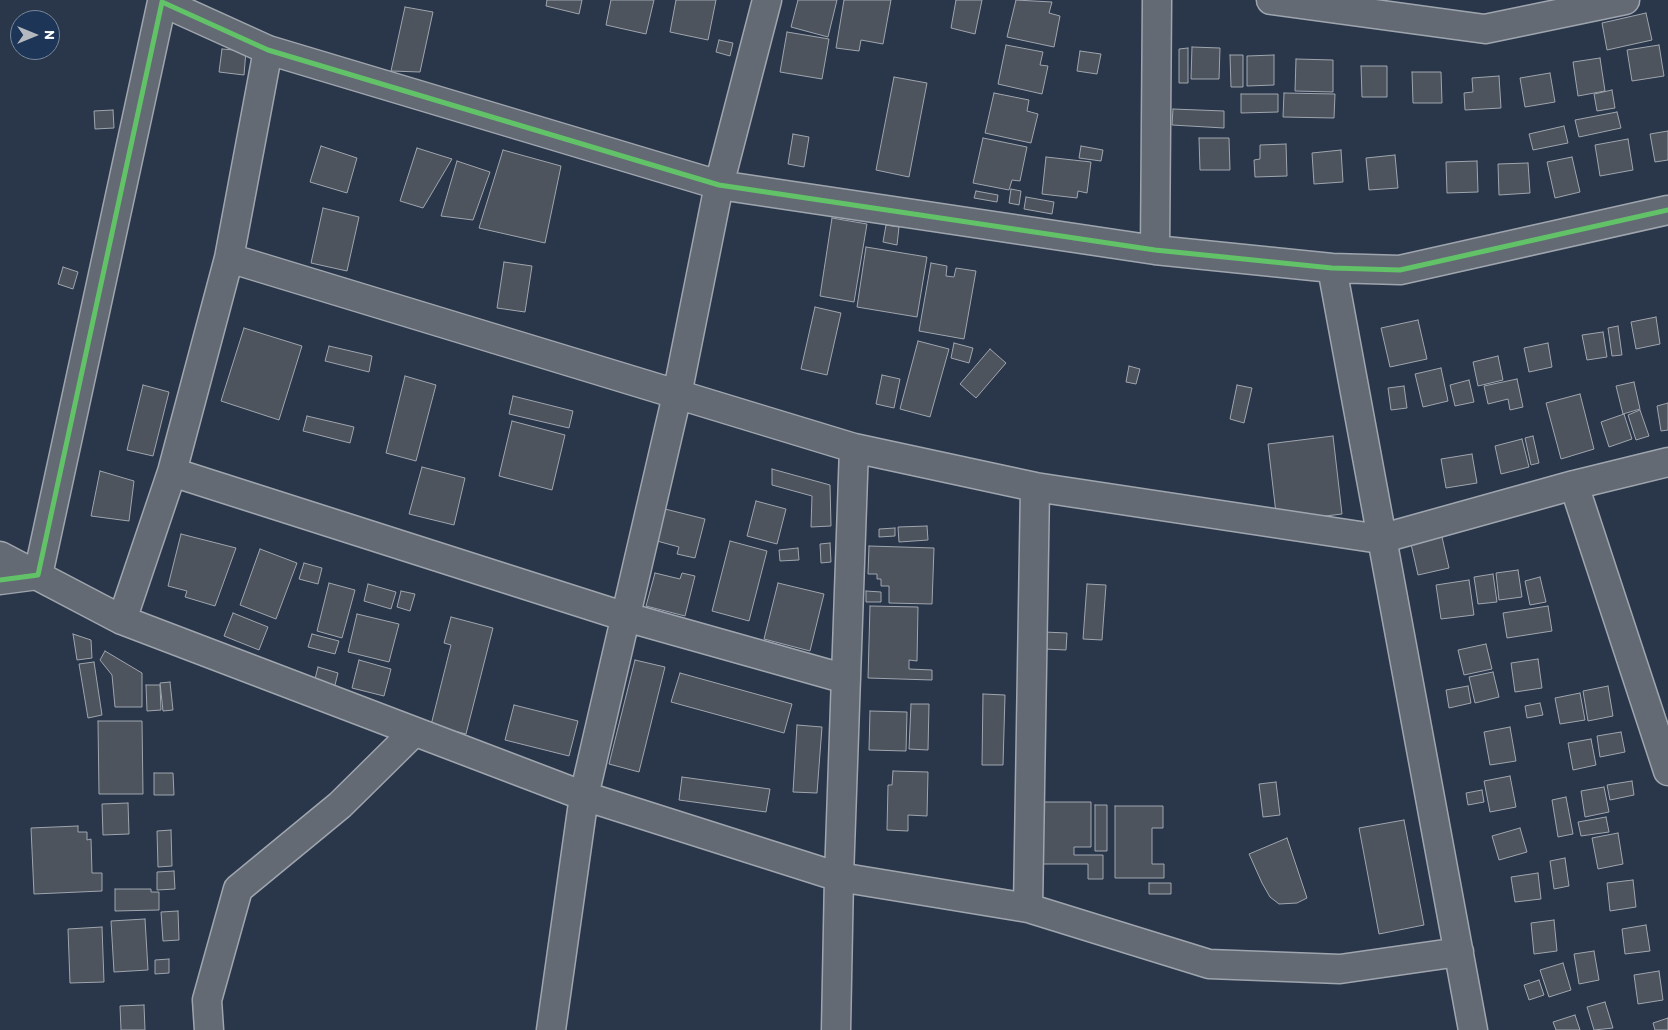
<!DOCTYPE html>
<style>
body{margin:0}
#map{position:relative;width:1668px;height:1030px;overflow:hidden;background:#2a374a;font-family:Itim,sans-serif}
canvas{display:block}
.north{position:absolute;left:10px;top:10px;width:50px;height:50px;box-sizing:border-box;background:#1d3557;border:1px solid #77869a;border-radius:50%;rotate:90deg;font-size:14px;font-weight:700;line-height:20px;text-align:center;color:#fff}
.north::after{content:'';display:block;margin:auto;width:18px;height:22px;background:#b4b9c0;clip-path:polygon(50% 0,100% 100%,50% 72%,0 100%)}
</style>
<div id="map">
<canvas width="1668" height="1030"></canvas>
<div class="north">N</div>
</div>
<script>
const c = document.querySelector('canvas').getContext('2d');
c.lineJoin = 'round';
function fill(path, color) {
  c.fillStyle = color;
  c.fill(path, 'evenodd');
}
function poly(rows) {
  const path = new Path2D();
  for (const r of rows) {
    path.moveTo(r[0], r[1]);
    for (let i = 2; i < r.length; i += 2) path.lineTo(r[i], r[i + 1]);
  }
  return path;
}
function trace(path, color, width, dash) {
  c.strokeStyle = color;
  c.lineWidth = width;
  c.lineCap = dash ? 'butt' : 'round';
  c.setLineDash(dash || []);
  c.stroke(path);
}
const building = poly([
 [547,0,582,0,579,14,546,6,547,0],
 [611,0,654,0,646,34,606,25,611,0],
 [676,0,716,0,708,40,670,32,676,0],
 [798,0,837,0,828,37,791,27,798,0],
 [844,0,891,0,883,44,861,40,859,51,836,48,844,0],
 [956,0,982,0,975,34,951,28,956,0],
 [1016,0,1052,2,1049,13,1060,16,1054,47,1007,37,1016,0],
 [405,7,433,12,420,72,391,71,405,7],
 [1646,13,1652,40,1607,50,1602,23,1646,13],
 [787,32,829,39,822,79,780,72,787,32],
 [719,40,733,43,730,56,716,52,719,40],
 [1006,45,1043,52,1040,65,1048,66,1042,94,998,84,1006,45],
 [1659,45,1664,76,1632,81,1627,50,1659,45],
 [1192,47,1220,48,1219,79,1191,79,1192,47],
 [1188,48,1188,83,1179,83,1179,49,1188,48],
 [222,49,246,51,244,75,219,72,222,49],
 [1080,51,1101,54,1097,74,1077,71,1080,51],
 [1230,55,1243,55,1243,87,1231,87,1230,55],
 [1274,55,1274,85,1247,86,1247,56,1274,55],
 [1600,58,1605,91,1578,96,1573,62,1600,58],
 [1296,59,1333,60,1333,92,1295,91,1296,59],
 [1361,66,1387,66,1387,97,1362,97,1361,66],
 [1412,72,1441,72,1442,103,1413,103,1412,72],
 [1550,73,1555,102,1525,107,1520,78,1550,73],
 [1499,76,1501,108,1465,110,1464,93,1473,92,1472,78,1499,76],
 [894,77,927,83,909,177,876,170,894,77],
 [1612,90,1615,108,1597,111,1594,94,1612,90],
 [994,93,1029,100,1027,111,1038,114,1031,143,985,133,994,93],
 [1284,93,1335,94,1334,118,1283,117,1284,93],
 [1241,94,1278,94,1278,112,1241,113,1241,94],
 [1173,109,1224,111,1224,128,1172,125,1173,109],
 [113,110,114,128,95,129,94,111,113,110],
 [1617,112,1621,128,1579,137,1575,120,1617,112],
 [1564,126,1568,143,1533,150,1529,134,1564,126],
 [1668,131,1668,160,1655,162,1650,134,1668,131],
 [793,134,809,137,804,167,788,164,793,134],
 [983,138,1027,147,1020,181,1012,180,1009,190,973,183,983,138],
 [1199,138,1229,138,1230,170,1200,170,1199,138],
 [1628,139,1633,170,1600,176,1595,145,1628,139],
 [1286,144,1287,176,1255,177,1254,160,1260,159,1260,145,1286,144],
 [321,146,357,158,347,193,310,182,321,146],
 [1081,146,1103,150,1101,161,1079,158,1081,146],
 [417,148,452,159,423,208,400,201,417,148],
 [503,150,561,166,545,243,479,228,503,150],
 [1341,150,1343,182,1314,184,1312,153,1341,150],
 [1395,155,1398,188,1369,190,1366,158,1395,155],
 [1046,157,1091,162,1087,193,1078,191,1077,198,1042,194,1046,157],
 [1572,157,1580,192,1555,198,1547,162,1572,157],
 [457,161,490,172,473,220,441,216,457,161],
 [1477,161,1478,192,1447,193,1446,162,1477,161],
 [1528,163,1530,193,1499,195,1498,164,1528,163],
 [1011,189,1021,191,1019,205,1009,203,1011,189],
 [976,191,998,195,997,202,974,198,976,191],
 [1026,197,1054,202,1052,214,1024,209,1026,197],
 [323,208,359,217,347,271,311,263,323,208],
 [832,218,867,224,854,302,820,296,832,218],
 [886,225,899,227,897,245,883,242,886,225],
 [866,247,927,257,917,317,857,307,866,247],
 [504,262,532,266,525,312,497,308,504,262],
 [931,263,947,266,946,276,954,277,956,268,976,271,964,339,919,331,931,263],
 [63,267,78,272,73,289,58,284,63,267],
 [815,307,841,313,827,375,801,369,815,307],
 [1656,317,1660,344,1636,349,1631,322,1656,317],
 [1418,320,1427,359,1390,367,1381,328,1418,320],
 [1618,326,1622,355,1612,356,1608,328,1618,326],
 [244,328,302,346,279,420,221,401,244,328],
 [1603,332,1607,357,1587,360,1582,335,1603,332],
 [918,341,949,349,930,417,900,409,918,341],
 [954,343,973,348,969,363,951,358,954,343],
 [1548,343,1552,367,1529,372,1524,348,1548,343],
 [329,346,372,356,369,372,325,361,329,346],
 [990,349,1006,363,976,398,960,384,990,349],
 [1498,356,1503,380,1478,386,1473,362,1498,356],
 [1129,366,1140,369,1136,384,1126,382,1129,366],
 [1441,368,1448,401,1423,407,1415,374,1441,368],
 [882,375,900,379,894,408,876,404,882,375],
 [405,376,436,385,416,461,386,453,405,376],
 [1517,379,1523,407,1510,410,1508,399,1488,404,1484,386,1517,379],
 [1469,380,1474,402,1455,406,1450,385,1469,380],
 [1634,382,1640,409,1623,414,1616,386,1634,382],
 [143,385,169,392,153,456,127,450,143,385],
 [1237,385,1252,388,1244,423,1230,419,1237,385],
 [1404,386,1407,408,1391,410,1388,388,1404,386],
 [1580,394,1594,449,1561,459,1546,403,1580,394],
 [513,396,573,411,569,428,509,414,513,396],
 [1668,403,1668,430,1661,431,1657,406,1668,403],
 [1640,410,1649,436,1636,440,1628,415,1640,410],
 [1624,414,1632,439,1609,447,1601,422,1624,414],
 [307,416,354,427,350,443,303,431,307,416],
 [512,421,565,435,552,490,499,476,512,421],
 [1333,436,1342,514,1277,522,1268,444,1333,436],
 [1533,436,1539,463,1531,465,1525,438,1533,436],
 [1522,439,1529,467,1501,474,1495,446,1522,439],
 [1472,454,1477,483,1446,488,1441,459,1472,454],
 [422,467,465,478,454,525,409,514,422,467],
 [772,469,830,485,831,526,811,527,812,496,772,485,772,469],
 [100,471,134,481,129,521,91,516,100,471],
 [756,501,786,509,777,544,747,536,756,501],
 [665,509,705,519,695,558,677,554,679,547,657,541,665,509],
 [927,526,928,540,899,542,898,527,927,526],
 [895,528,895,536,879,537,879,529,895,528],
 [181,534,236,548,215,606,185,597,187,591,168,586,181,534],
 [1442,537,1449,568,1418,575,1411,544,1442,537],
 [730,541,767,551,749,621,712,611,730,541],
 [830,543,831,562,821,563,820,544,830,543],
 [869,546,934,548,932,604,889,603,889,586,881,586,881,579,877,579,877,574,868,574,869,546],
 [798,548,799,560,780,561,779,550,798,548],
 [260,549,297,563,276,619,240,605,260,549],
 [304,563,322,568,318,584,299,579,304,563],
 [1518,570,1522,597,1499,600,1496,573,1518,570],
 [655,573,680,579,682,573,695,576,685,616,646,606,655,573],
 [1493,574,1497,602,1478,604,1474,577,1493,574],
 [1540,577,1546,602,1530,605,1525,581,1540,577],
 [1469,580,1474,615,1441,619,1436,585,1469,580],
 [329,583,355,590,342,638,317,631,329,583],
 [778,583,824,594,810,651,764,639,778,583],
 [368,584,396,592,391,609,364,601,368,584],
 [1087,584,1106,585,1102,640,1083,639,1087,584],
 [401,591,415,594,410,611,397,607,401,591],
 [866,591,881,592,881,602,866,602,866,591],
 [870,606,918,607,917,661,909,660,909,669,932,670,932,680,868,678,870,606],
 [1548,606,1552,631,1507,638,1503,613,1548,606],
 [233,613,268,627,259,650,224,636,233,613],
 [357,614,399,624,389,662,348,652,357,614],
 [451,617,493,628,466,734,431,725,451,645,444,643,451,617],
 [1044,632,1067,633,1066,650,1044,649,1044,632],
 [73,634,91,640,92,658,77,660,73,634],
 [312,634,339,641,335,654,308,647,312,634],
 [1486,644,1492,669,1464,675,1458,650,1486,644],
 [105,651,142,673,142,707,115,707,112,675,100,660,105,651],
 [1538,659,1542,688,1515,692,1511,663,1538,659],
 [359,660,391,669,384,696,352,688,359,660],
 [635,660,665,667,639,772,609,764,635,660],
 [94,662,102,715,88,718,79,664,94,662],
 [318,667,338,673,334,689,314,683,318,667],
 [1493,672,1499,697,1475,703,1469,677,1493,672],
 [680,673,792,704,784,733,671,702,680,673],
 [170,682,173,710,163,711,160,683,170,682],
 [146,685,160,685,161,710,147,711,146,685],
 [1468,686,1471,703,1449,708,1446,690,1468,686],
 [1608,686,1613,716,1588,721,1583,691,1608,686],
 [1580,693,1585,720,1560,724,1555,698,1580,693],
 [983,694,1005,695,1003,765,982,765,983,694],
 [1540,703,1543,715,1527,718,1525,706,1540,703],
 [911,704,929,704,928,750,909,749,911,704],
 [514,705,578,721,569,756,505,740,514,705],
 [870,711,907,712,906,751,869,750,870,711],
 [98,721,142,721,143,794,99,794,98,721],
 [797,725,822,727,817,793,793,792,797,725],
 [1510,727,1516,761,1490,765,1484,732,1510,727],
 [1621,732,1625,752,1600,757,1597,736,1621,732],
 [1591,739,1596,765,1573,770,1568,743,1591,739],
 [893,771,928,772,927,816,908,815,908,831,887,830,888,785,892,785,893,771],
 [154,773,173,773,174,795,154,795,154,773],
 [1510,776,1516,807,1490,812,1484,781,1510,776],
 [682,777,770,789,766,812,679,800,682,777],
 [1632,781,1634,795,1610,800,1607,785,1632,781],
 [1276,782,1280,815,1263,817,1259,784,1276,782],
 [1604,787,1609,812,1585,817,1581,791,1604,787],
 [1482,790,1484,802,1468,805,1466,793,1482,790],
 [1566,797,1573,834,1558,837,1552,800,1566,797],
 [1042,802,1091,802,1091,847,1074,847,1074,855,1103,855,1103,879,1088,879,1088,864,1042,864,1042,802],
 [128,803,129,834,103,835,102,804,128,803],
 [1095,805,1107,805,1107,851,1095,851,1095,805],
 [1115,806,1163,806,1163,828,1152,828,1152,864,1164,864,1164,878,1115,878,1115,806],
 [1606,817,1609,832,1581,836,1578,822,1606,817],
 [1404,820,1424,925,1379,934,1359,828,1404,820],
 [78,826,78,832,87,832,87,840,91,839,92,873,102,873,102,891,34,894,31,828,78,826],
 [1520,828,1527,852,1499,860,1492,836,1520,828],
 [171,830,172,866,158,867,157,831,171,830],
 [1618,833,1623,864,1598,869,1592,838,1618,833],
 [1287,838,1307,898,1297,903,1279,904,1270,897,1262,883,1249,854,1287,838],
 [1565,858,1569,886,1554,889,1550,861,1565,858],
 [174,871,175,889,157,890,157,872,174,871],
 [1538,873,1541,899,1515,902,1511,877,1538,873],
 [1633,880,1636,907,1610,911,1607,883,1633,880],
 [1149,883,1171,883,1171,894,1149,894,1149,883],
 [115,889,151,889,151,892,159,892,159,910,115,911,115,889],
 [178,911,179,940,163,941,161,912,178,911],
 [145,919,148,970,114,972,111,921,145,919],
 [1554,920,1557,951,1534,954,1531,923,1554,920],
 [1646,925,1650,951,1625,954,1622,929,1646,925],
 [102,927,104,982,70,983,68,929,102,927],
 [1594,951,1599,980,1579,984,1574,954,1594,951],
 [169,959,169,973,155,974,155,960,169,959],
 [1563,963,1571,990,1549,997,1540,970,1563,963],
 [1659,971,1663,1000,1638,1004,1634,975,1659,971],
 [1539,980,1544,995,1529,1000,1524,985,1539,980],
 [1605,1002,1613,1028,1594,1030,1587,1007,1605,1002],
 [144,1005,145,1030,121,1030,120,1006,144,1005],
 [1575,1015,1580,1030,1556,1030,1553,1022,1575,1015],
 [1668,1018,1668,1030,1655,1030,1653,1023,1668,1018]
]);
fill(building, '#4d545e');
trace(building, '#9fa5ae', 1);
const street = poly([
 [1271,0,1485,29,1625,0],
 [1155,250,1157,0],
 [229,258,854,448,1035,487,1380,539,1574,485,1668,462],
 [1332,268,1473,1030],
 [172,472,626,617,846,679],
 [1574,485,1668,771],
 [0,556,122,620,584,796,839,877,1028,908,1209,964,1340,969,1459,952],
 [0,580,38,575,162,2,268,50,719,185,1155,250,1332,268,1400,270,1668,210],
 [122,620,172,472,229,258,268,50],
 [1028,908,1035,487],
 [209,1030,207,1000,238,889,340,805,414,732],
 [551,1030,584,796,677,395,719,185,767,0],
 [836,1030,839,877,854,448]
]);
trace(street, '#9fa5ae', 31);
trace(street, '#636a74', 28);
trace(poly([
 [0,580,38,575,162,2,268,50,719,185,1155,250,1332,268,1400,270,1668,210]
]), '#61c268', 5);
</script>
